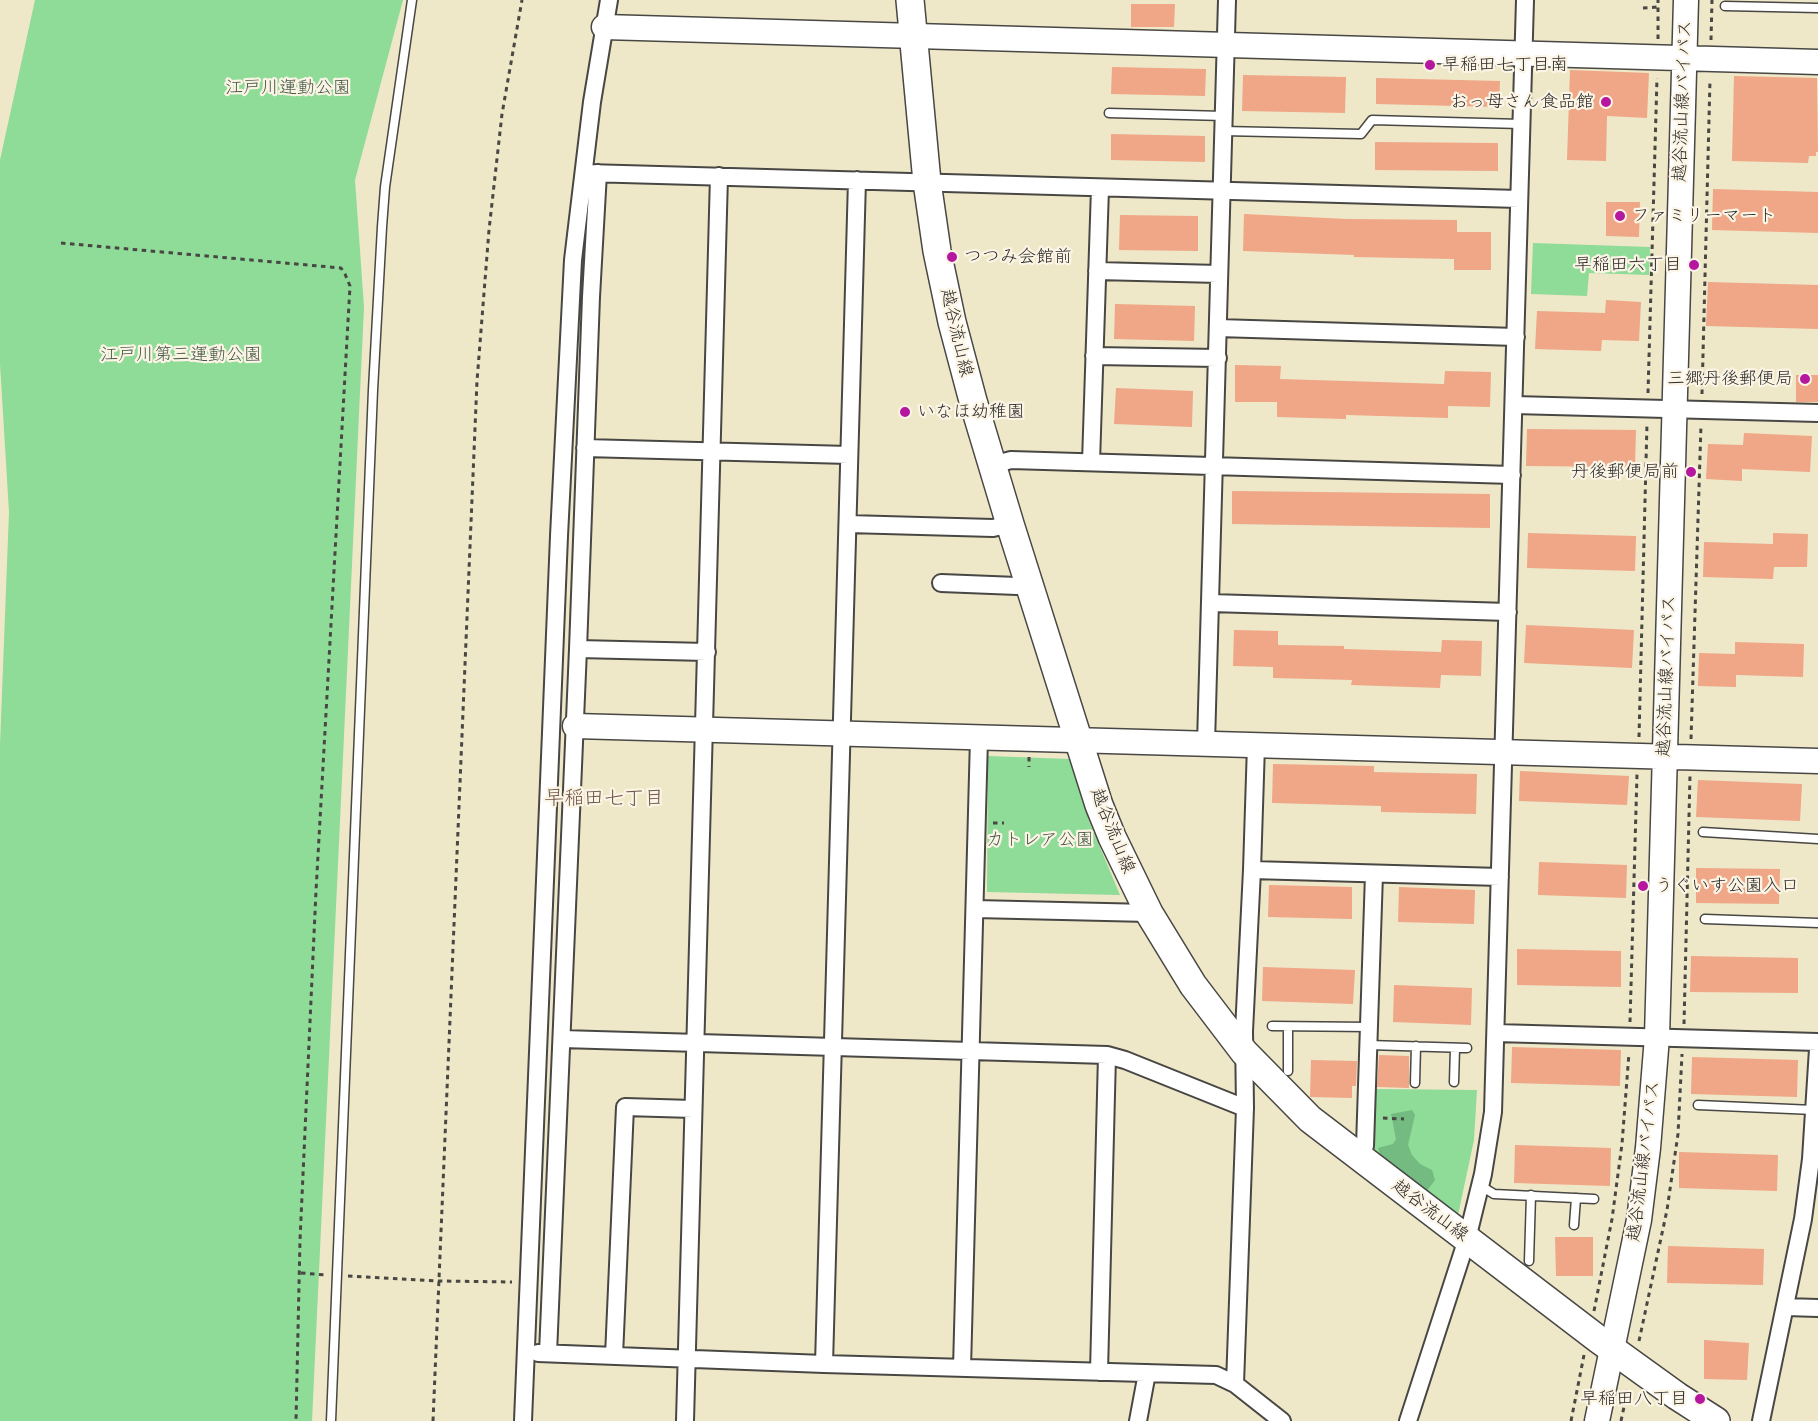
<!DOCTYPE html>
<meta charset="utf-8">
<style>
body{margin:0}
canvas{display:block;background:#eee7c8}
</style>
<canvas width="1818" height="1421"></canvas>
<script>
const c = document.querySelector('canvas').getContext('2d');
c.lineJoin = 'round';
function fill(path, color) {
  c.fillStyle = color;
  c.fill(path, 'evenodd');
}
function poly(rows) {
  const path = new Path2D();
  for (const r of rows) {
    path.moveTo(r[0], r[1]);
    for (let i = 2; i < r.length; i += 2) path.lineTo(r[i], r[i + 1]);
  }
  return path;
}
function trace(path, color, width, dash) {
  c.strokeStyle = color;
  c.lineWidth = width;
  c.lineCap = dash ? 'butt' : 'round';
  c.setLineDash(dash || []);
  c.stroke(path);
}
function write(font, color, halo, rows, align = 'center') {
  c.font = font + ' Sriracha,"Klee One",sans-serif';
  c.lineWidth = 4.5;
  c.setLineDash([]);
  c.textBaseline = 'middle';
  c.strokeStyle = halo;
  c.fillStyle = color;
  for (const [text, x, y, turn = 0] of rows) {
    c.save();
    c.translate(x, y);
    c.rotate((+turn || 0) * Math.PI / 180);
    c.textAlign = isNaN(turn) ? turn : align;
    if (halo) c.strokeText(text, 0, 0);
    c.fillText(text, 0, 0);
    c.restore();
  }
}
fill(poly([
 [35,0,403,0,355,180,364,307,312,1421,0,1421,0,745,9,512,0,364,0,160],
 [1533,243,1650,247,1649,275,1589,273,1587,296,1531,294],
 [988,756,1070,759,1089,821,1120,895,987,892],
 [1376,1089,1477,1090,1474,1140,1458,1215,1456,1219,1379,1159,1373,1145]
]), '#8fdb98');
fill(poly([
 [1412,1110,1415,1115,1408,1145,1412,1155,1420,1164,1432,1170,1435,1180,1426,1192,1381,1157,1378,1148,1393,1144,1396,1139,1391,1114]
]), '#73bb80');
fill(poly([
 [1131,4,1175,4,1174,27,1131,27],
 [1112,67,1206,69,1205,96,1111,94],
 [1570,70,1649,73,1647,118,1607,116,1606,161,1567,160],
 [1243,75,1346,77,1345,113,1242,111],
 [1734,76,1817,78,1818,152,1816,152,1816,156,1809,156,1808,163,1732,161],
 [1376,78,1500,81,1499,107,1376,104],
 [1111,134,1205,136,1205,162,1111,160],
 [1375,142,1498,143,1498,171,1375,170],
 [1713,189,1818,192,1818,233,1712,230],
 [1606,202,1640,202,1639,237,1606,236],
 [1244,214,1347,219,1457,220,1457,232,1491,232,1491,270,1454,270,1454,259,1354,257,1354,255,1243,251],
 [1120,215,1198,216,1198,251,1119,250],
 [1708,282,1818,285,1818,329,1706,326],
 [1606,300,1641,302,1639,341,1602,340,1601,351,1535,349,1537,311,1605,313],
 [1115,304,1195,306,1194,341,1114,339],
 [1235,365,1281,366,1280,379,1444,384,1445,371,1491,372,1490,407,1448,406,1448,418,1346,415,1346,419,1277,417,1277,402,1235,402],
 [1796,375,1818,375,1818,402,1796,402],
 [1116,388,1193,391,1192,427,1114,424],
 [1527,429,1636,430,1635,467,1526,466],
 [1744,433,1812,436,1810,472,1742,469,1742,481,1706,479,1708,444,1743,445],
 [1232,491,1490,494,1490,528,1232,524],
 [1528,533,1636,536,1635,571,1527,568],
 [1773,533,1808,534,1807,567,1774,567,1773,579,1703,577,1704,542,1773,544],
 [1526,625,1634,630,1632,668,1524,663],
 [1234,630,1278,631,1278,645,1344,646,1344,649,1441,652,1442,640,1482,641,1481,676,1441,675,1440,688,1351,685,1352,680,1273,678,1273,667,1233,666],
 [1735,642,1804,644,1803,677,1736,675,1736,687,1698,686,1699,653,1735,654],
 [1273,764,1374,766,1374,772,1477,774,1476,814,1381,812,1381,806,1272,803],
 [1520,771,1629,776,1627,805,1519,801],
 [1698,780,1802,784,1800,821,1696,817],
 [1539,862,1627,865,1626,898,1538,895],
 [1696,868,1780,869,1779,904,1696,903],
 [1269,885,1352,887,1352,919,1268,917],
 [1399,887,1475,890,1474,924,1398,922],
 [1517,949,1621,951,1621,987,1517,985],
 [1691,956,1798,958,1798,993,1690,992],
 [1263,967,1355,970,1353,1004,1262,1001],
 [1394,985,1472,988,1471,1025,1393,1022],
 [1512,1047,1621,1050,1620,1086,1511,1083],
 [1379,1055,1409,1056,1409,1088,1377,1087],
 [1692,1057,1798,1060,1797,1097,1691,1094],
 [1311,1060,1357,1061,1356,1086,1352,1086,1352,1098,1310,1097],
 [1515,1145,1611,1148,1610,1186,1514,1183],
 [1679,1152,1778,1155,1777,1191,1679,1188],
 [1555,1237,1593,1237,1593,1276,1556,1276],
 [1668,1246,1764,1249,1763,1285,1667,1283],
 [1704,1340,1749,1343,1747,1380,1704,1379]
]), '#efa787');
const lane = poly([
 [1725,6,1818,8],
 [1109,113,1224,116],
 [1223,131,1361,134,1372,120,1521,124],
 [1703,832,1818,839],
 [1705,919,1818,923],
 [1272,1026,1369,1027],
 [1288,1027,1288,1071],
 [1368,1045,1467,1048],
 [1454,1082,1455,1048],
 [1415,1083,1416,1046],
 [1698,1105,1814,1110],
 [1481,1186,1494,1194,1594,1199],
 [1574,1225,1576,1198],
 [1529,1261,1531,1195],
 [331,1421,373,390,382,227,385,187,412,0]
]);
const street = poly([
 [587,173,1519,199],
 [1097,271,1219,274],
 [1218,328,1516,337],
 [1094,356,1218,358],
 [1514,405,1818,413],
 [585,448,849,455],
 [1091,462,1100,188],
 [992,465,1011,460,1512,475],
 [848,524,993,528,1010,524],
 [941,583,1017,586,1028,582],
 [1211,603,1508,612],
 [578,649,707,652],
 [1206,743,1227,0],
 [1252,870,1500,877],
 [975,909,1149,913],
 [1496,1033,1818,1042],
 [562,1039,1107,1055,1125,1060,1245,1108],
 [1359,1157,1365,1146,1374,874],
 [1786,1307,1818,1308],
 [538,1353,824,1364,1216,1375,1235,1384,1282,1421],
 [548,1353,578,649,591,297,598,173],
 [614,1356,625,1107,693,1109],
 [824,1364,857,180],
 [962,1368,979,738],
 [1099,1372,1107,1055],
 [1235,1384,1245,1108,1244,1031,1252,870,1256,745],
 [523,1421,559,536,573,260,592,102,609,0],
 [685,1421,719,176],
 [1138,1421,1147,1373],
 [1408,1421,1467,1239,1483,1174,1493,1112,1525,0],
 [1761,1421,1803,1219,1811,1159,1818,1049]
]);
const secondary = poly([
 [604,27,1818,62],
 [575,726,1818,761],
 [1597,1421,1639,1220,1648,1148,1657,1037,1686,0]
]);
const primary = poly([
 [910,0,927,182,937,251,952,322,973,401,1010,524,1099,805,1112,837,1149,913,1193,985,1244,1052,1310,1119,1598,1339,1677,1396,1716,1421]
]);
trace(lane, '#484743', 11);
trace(street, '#484743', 20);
trace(secondary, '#484743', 27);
trace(primary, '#484743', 30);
trace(poly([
 [1643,8,1658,7],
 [1658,39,1658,0],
 [1711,40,1712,0],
 [61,243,341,268,345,274,350,286,316,891,300,1240,296,1421],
 [1648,393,1657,78],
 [1702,394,1710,80],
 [1639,737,1647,423],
 [1691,739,1701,425],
 [1029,757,1029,767],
 [993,823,1004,823],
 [1630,1022,1637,774],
 [1684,1024,1690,775],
 [1383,1118,1404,1119],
 [301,1273,326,1275],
 [348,1276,439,1281,512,1282],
 [1594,1311,1612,1219,1622,1144,1629,1053],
 [1639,1341,1667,1210,1678,1134,1682,1054],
 [433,1421,477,381,489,230,502,114,522,0],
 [1571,1421,1584,1355],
 [1621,1421,1628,1388]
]), '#484743', 3, [4.5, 4.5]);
trace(lane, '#fff', 8);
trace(street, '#fff', 16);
trace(secondary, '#fff', 24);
trace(primary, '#fff', 27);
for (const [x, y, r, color] of [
 [1430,65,6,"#b5179e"],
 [1606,102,6,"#b5179e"],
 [1620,216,6,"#b5179e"],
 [952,257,6,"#b5179e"],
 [1694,265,6,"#b5179e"],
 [1805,379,6,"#b5179e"],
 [905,412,6,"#b5179e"],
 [1691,472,6,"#b5179e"],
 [1643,886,6,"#b5179e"],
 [1700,1399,6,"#b5179e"]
]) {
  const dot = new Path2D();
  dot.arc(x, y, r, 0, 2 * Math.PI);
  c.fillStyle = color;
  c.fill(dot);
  trace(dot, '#fcf5e5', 2);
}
write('18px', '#2b2b2b', '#fcf5e5', [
 ["早稲田七丁目南",1442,65],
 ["おっ母さん食品館",1594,102,"right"],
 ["ファミリーマート",1632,216],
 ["つつみ会館前",964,257],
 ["早稲田六丁目",1682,265,"right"],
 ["三郷丹後郵便局",1793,379,"right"],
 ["いなほ幼稚園",917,412],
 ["丹後郵便局前",1679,472,"right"],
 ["うぐいす公園入口",1655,886],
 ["早稲田八丁目",1688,1399,"right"]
], 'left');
write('18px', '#445746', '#fcf5e5', [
 ["江戸川運動公園",288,88],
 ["江戸川第三運動公園",181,355],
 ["カトレア公園",1040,840]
]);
write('18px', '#2b2b2b', '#fcf5e5', [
 ["越谷流山線バイパス",1683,101,-88],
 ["越谷流山線",956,333,77],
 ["越谷流山線バイパス",1667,676,-88],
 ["越谷流山線",1112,831,68],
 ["越谷流山線バイパス",1644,1161,-83],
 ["越谷流山線",1430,1211,37]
]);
write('20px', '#70564b', '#fcf5e5', [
 ["早稲田七丁目",604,799]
]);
</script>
